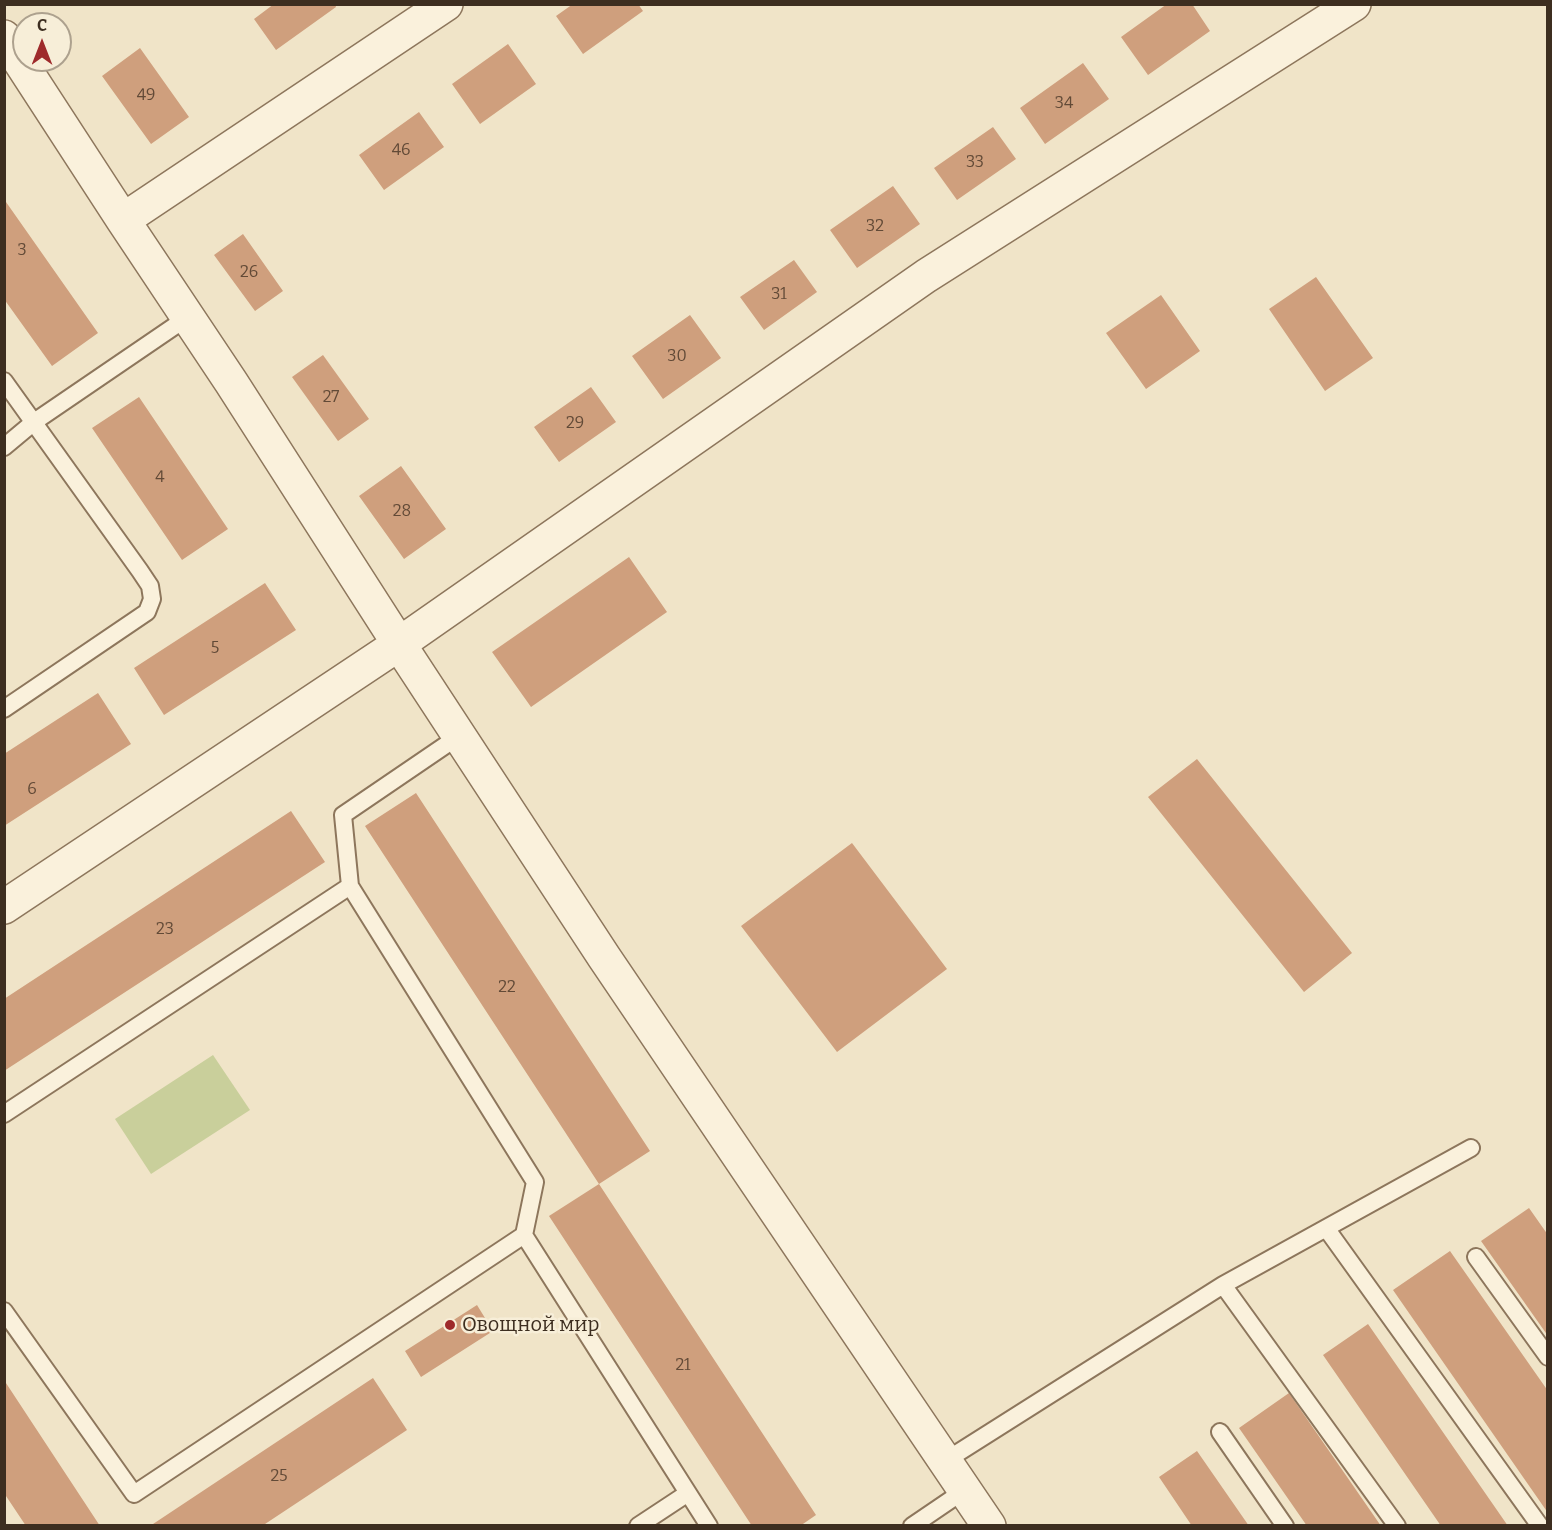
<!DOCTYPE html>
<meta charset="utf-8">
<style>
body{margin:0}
#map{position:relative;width:1552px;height:1530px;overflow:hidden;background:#f0e4c8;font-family:Bitter,serif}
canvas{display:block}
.frame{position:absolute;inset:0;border:6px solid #3d2e20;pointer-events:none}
.north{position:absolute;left:12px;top:12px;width:60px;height:60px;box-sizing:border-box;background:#f7eed8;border:2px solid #ada18e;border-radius:50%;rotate:0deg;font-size:16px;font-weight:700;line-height:24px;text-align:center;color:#3d2e20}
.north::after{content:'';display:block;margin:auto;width:21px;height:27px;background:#9e2a2b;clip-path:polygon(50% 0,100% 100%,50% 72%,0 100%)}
</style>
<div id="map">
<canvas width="1552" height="1530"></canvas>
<div class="frame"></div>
<div class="north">С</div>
</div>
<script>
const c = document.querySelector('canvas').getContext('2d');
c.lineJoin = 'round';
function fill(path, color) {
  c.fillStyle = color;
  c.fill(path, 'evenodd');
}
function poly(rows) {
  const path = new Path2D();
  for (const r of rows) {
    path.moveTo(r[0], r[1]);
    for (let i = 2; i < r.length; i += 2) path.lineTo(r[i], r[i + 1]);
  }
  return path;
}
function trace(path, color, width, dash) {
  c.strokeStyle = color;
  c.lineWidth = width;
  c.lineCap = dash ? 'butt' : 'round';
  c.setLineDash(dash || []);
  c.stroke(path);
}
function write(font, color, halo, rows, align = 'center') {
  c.font = font + ' Bitter,serif';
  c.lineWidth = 5;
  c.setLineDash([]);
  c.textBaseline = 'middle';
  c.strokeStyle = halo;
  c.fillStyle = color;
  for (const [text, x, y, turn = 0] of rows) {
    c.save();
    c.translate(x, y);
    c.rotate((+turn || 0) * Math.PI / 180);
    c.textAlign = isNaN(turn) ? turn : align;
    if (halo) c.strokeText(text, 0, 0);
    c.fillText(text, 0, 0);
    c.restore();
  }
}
fill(poly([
 [213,1055,250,1110,151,1174,115,1119]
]), '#c9cf9b');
fill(poly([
 [274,4,335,4,336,7,276,50,254,19],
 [573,4,638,4,643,11,583,54,556,16],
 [1167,4,1192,4,1210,31,1148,75,1121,37],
 [508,44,536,84,480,124,452,84],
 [140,48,189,117,151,144,102,76],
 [1083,63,1109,99,1045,144,1020,108],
 [419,112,444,147,384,190,359,155],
 [993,127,1016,159,957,200,934,168],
 [893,186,920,224,857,268,830,230],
 [6,202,98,333,52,366,4,299],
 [243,234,283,291,255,311,214,255],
 [794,260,817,292,764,330,740,297],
 [1316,277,1373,358,1325,391,1269,309],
 [1161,295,1200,351,1146,389,1106,333],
 [690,315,721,358,663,399,632,356],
 [323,355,369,419,338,441,292,377],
 [591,387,616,422,559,462,534,427],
 [139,397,228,529,182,560,92,428],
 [401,466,446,529,404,559,359,496],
 [629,557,667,612,531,707,492,652],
 [265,583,296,630,164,715,134,668],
 [98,693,131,744,4,826,4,754],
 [1197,759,1352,953,1304,992,1148,797],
 [416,793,650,1151,599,1184,816,1515,800,1526,752,1526,549,1216,599,1184,365,826],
 [291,811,325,862,4,1071,4,999],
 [852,843,947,969,837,1052,741,926],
 [1529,1208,1548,1235,1548,1336,1481,1241],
 [1450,1251,1548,1391,1548,1513,1393,1290],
 [477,1305,493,1331,421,1377,405,1351],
 [1368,1324,1508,1526,1441,1526,1323,1355],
 [373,1378,407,1430,262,1526,150,1526],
 [4,1380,100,1526,26,1526,4,1493],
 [1289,1393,1381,1526,1307,1526,1239,1428],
 [1197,1451,1249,1526,1192,1526,1159,1477]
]), '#cf9f7d');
const lane = poly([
 [4,381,140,571,150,586,152,599,147,612,4,709],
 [4,447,34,422,188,317],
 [459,736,343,815,350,886,535,1182,524,1235,709,1526],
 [4,1114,350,886],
 [1326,1228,1540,1526],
 [1476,1257,1548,1357],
 [1223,1285,1397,1526],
 [4,1311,134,1494,524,1235],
 [1220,1432,1285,1526],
 [945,1461,1223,1285,1471,1148],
 [638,1526,688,1493],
 [912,1526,965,1490]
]);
const street = poly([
 [4,37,123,220,231,382,399,644,604,957,989,1526],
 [123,220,446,4],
 [4,907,399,644,926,276,1354,4]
]);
trace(lane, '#8d765c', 20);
trace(street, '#8d765c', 36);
trace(lane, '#faf1dc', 16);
trace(street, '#faf1dc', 33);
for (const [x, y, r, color] of [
 [450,1325,6,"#9e2a2b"]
]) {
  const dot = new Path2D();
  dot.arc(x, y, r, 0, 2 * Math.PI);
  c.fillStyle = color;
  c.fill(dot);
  trace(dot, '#f7eed8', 2);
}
write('16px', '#624a37', null, [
 ["49",146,96],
 ["34",1064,104],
 ["46",401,151],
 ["33",975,163],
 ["32",875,227],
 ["3",22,251],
 ["26",249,273],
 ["31",779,295],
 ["30",677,357],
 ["27",331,398],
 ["29",575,424],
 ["4",160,478],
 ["28",402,512],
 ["5",215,649],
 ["6",32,790],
 ["23",165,930],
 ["22",507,988],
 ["21",683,1366],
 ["25",279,1477]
]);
write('20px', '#3d2e20', '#f7eed8', [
 ["Овощной мир",462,1325]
], 'left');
</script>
